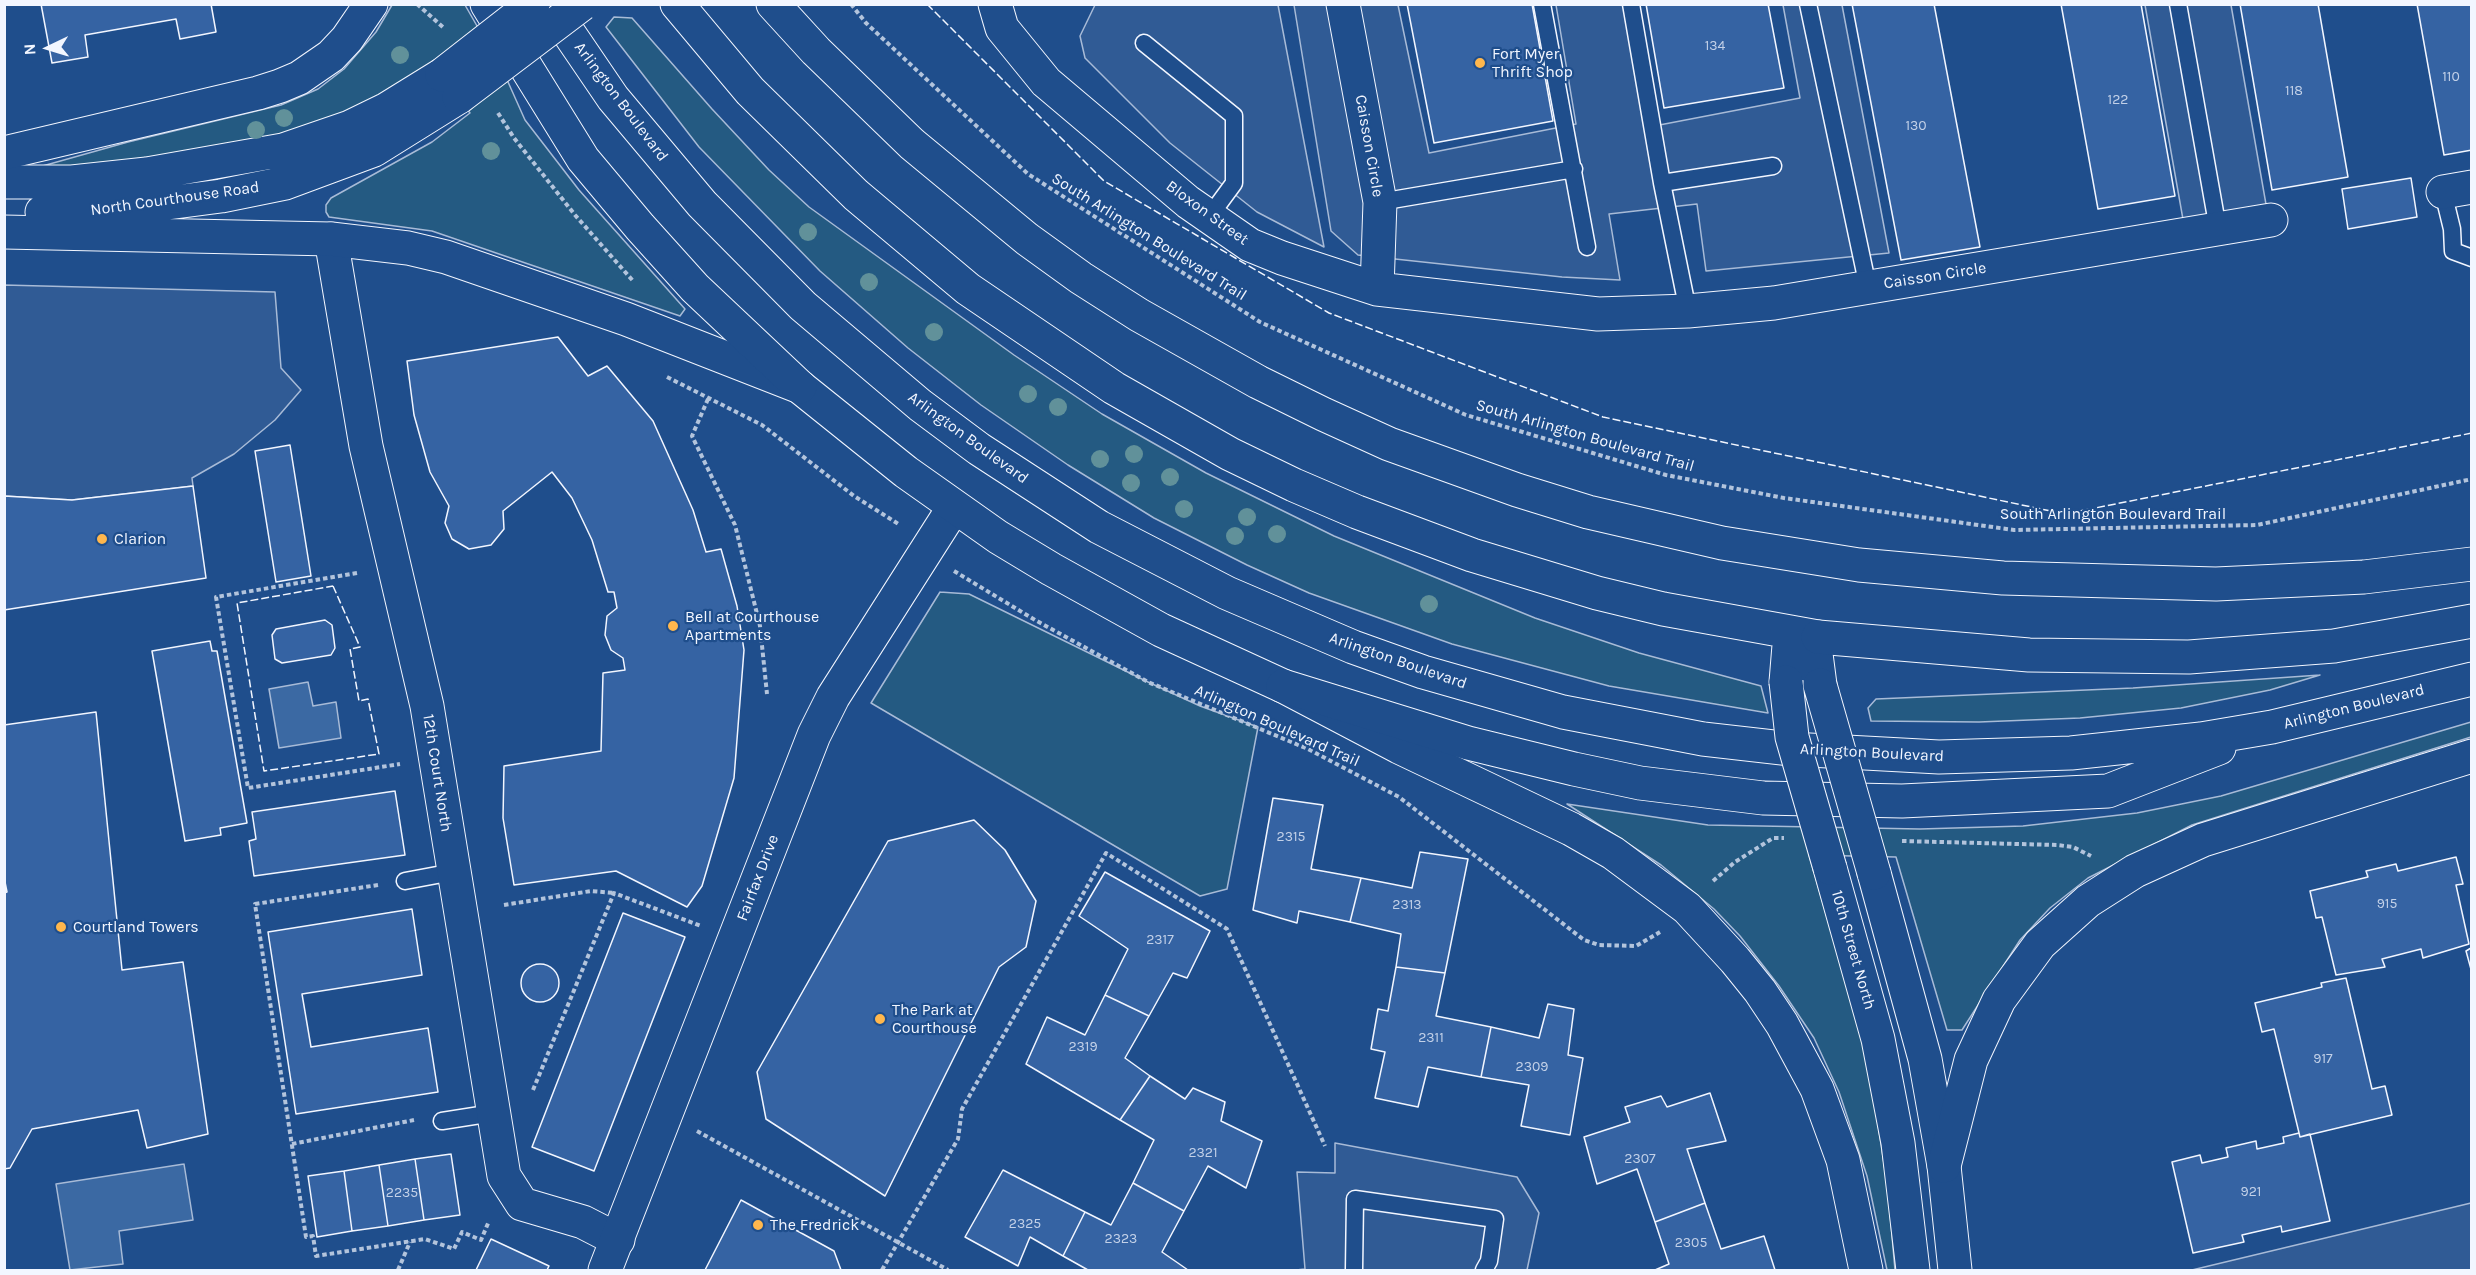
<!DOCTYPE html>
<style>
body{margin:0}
#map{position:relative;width:2476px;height:1275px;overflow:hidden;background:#1f4e8c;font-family:Karla,sans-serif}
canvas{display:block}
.frame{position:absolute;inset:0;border:6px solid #f2f6ff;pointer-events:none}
.north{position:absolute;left:18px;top:18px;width:60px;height:60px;-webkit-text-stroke:4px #1f4e8c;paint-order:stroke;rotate:266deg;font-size:16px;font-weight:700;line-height:24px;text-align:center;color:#f2f6ff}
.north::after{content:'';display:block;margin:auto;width:21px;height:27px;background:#f2f6ff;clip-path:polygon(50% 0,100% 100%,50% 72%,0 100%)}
</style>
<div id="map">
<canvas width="2476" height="1275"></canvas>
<div class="frame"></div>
<div class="north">N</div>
</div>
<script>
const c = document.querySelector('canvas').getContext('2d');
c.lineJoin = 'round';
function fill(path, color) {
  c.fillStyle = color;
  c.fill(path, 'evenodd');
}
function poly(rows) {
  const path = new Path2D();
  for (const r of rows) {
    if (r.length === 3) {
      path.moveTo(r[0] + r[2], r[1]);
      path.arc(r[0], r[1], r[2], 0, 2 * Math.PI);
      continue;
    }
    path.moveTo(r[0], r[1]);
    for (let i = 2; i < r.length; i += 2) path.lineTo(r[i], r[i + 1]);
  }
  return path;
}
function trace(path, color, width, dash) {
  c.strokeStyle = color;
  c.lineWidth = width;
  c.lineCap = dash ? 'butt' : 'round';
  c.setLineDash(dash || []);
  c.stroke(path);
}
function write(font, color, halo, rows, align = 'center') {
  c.font = font + ' Karla,sans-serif';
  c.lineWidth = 4.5;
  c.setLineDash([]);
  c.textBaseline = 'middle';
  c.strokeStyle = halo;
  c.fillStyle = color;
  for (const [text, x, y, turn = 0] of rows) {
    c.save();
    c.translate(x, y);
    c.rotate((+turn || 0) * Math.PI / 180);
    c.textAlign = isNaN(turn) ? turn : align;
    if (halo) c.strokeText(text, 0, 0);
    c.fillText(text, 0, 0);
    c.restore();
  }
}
const green = poly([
 [392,5,465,5,504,73,525,120,579,190,685,309,680,316,432,231,329,217,326,212,326,205,331,198,432,142,470,113,432,62,394,89,360,107,293,133,190,152,64,168,39,167,128,142,281,105,318,89,344,69,376,32,392,5],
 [614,17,632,18,712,109,769,170,809,207,1014,355,1102,414,1206,473,1334,536,1535,618,1639,653,1761,686,1768,713,1609,686,1452,644,1309,593,1247,565,1154,518,1068,465,981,405,908,348,820,271,699,147,606,27,614,17],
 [940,592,969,594,1148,682,1200,706,1258,727,1227,889,1200,896,871,703,940,592],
 [2320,675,2270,690,2181,708,2080,718,1979,722,1871,721,1868,708,1876,699,2133,688,2320,675],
 [2471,722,2471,737,2192,825,2088,878,2050,908,2020,940,1962,1030,1947,1030,1896,857,1809,855,1868,1059,1888,1190,1895,1270,1887,1270,1867,1176,1839,1092,1814,1038,1779,986,1740,936,1714,909,1661,865,1567,804,1708,825,1920,829,2023,826,2137,813,2221,796,2471,722]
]);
fill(green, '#245a82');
trace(green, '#a8bbd7', 1.5);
const parking = poly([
 [1095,5,1278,5,1324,247,1257,212,1170,143,1085,58,1080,36,1095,5],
 [1294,5,1398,5,1429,153,1576,124,1556,5,1628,5,1649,127,1800,98,1783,5,1842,5,1889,253,1706,271,1697,204,1609,214,1620,280,1562,277,1358,255,1331,231,1294,5],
 [2145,5,2231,5,2267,210,2184,225,2145,5],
 [4,285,275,292,281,368,301,390,275,420,234,454,192,478,193,486,72,500,5,496,4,285],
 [1335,1143,1517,1177,1539,1213,1527,1270,1296,1270,1305,1269,1297,1172,1335,1173,1335,1143],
 [2471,1203,2471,1270,2192,1270,2471,1203]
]);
fill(parking, '#305b95');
trace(parking, '#a8bbd7', 1.5);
const water = poly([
 [308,682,313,706,336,702,341,738,279,748,269,689,308,682],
 [184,1164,193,1220,119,1231,123,1264,70,1270,56,1184,184,1164]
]);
fill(water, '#3b69a3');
trace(water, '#a8bbd7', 1.5);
const building = poly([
 [41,4,211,4,216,32,180,39,176,19,85,35,88,57,52,63,41,4],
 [1407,4,1532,4,1553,121,1434,143,1407,4],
 [1646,4,1768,4,1784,88,1664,108,1646,4],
 [1852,4,1934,4,1980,247,1901,260,1852,4],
 [2061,4,2141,4,2175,196,2098,209,2061,4],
 [2240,4,2318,4,2348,177,2272,190,2240,4],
 [2417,4,2472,4,2472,150,2444,155,2417,4],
 [2411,178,2417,217,2348,229,2342,189,2411,178],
 [558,337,588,376,607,366,653,421,693,510,706,552,721,549,737,606,744,650,734,778,702,886,687,907,616,871,514,885,503,818,504,766,601,751,603,673,625,670,623,658,611,650,605,635,607,616,617,608,614,592,608,592,592,540,572,498,552,472,503,511,504,529,491,545,469,549,452,539,445,523,449,506,430,472,414,415,407,361,558,337],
 [290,445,311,576,276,582,255,451,290,445],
 [193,486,206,578,4,610,4,496,72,500,193,486],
 [325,620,332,625,335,648,331,655,282,663,275,659,272,635,276,629,325,620],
 [210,641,212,651,217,651,247,823,220,828,221,835,185,841,152,651,210,641],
 [96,712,122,970,183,962,208,1134,147,1148,138,1110,32,1129,10,1168,4,1169,4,893,7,892,4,877,4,725,96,712],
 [395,791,405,855,254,876,249,841,256,839,252,812,395,791],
 [1273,798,1323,805,1311,869,1361,878,1350,922,1299,911,1297,923,1253,910,1273,798],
 [974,820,1005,850,1036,901,1026,947,999,967,885,1196,766,1119,757,1072,888,841,974,820],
 [1420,852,1468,859,1445,973,1396,967,1401,934,1350,922,1361,878,1412,888,1420,852],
 [2456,857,2463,884,2456,885,2469,944,2423,958,2421,949,2382,959,2385,967,2336,975,2322,917,2316,918,2310,891,2368,877,2366,871,2396,864,2398,871,2456,857],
 [1105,872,1210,931,1187,978,1173,973,1149,1016,1105,995,1128,949,1079,916,1105,872],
 [412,909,422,975,302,994,311,1047,428,1028,438,1092,296,1114,268,932,412,909],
 [623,913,685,937,594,1171,532,1147,623,913],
 [2471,948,2472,948,2472,973,2466,951,2471,948],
 [540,983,19],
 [1396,967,1445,973,1436,1016,1491,1027,1481,1077,1428,1067,1418,1107,1375,1098,1385,1052,1371,1049,1378,1009,1388,1011,1396,967],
 [2346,978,2372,1089,2385,1086,2392,1115,2300,1137,2274,1029,2262,1032,2255,1003,2322,987,2321,983,2346,978],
 [1105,995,1149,1016,1125,1058,1150,1076,1120,1120,1026,1064,1047,1017,1085,1035,1105,995],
 [1548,1004,1574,1009,1568,1055,1583,1058,1570,1135,1521,1126,1529,1085,1481,1077,1491,1027,1539,1038,1548,1004],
 [1150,1076,1185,1099,1193,1088,1225,1102,1221,1121,1262,1141,1246,1188,1208,1166,1184,1211,1133,1183,1154,1140,1120,1120,1150,1076],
 [1710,1093,1726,1141,1687,1149,1705,1203,1655,1222,1637,1169,1597,1184,1584,1137,1630,1122,1625,1107,1661,1096,1667,1107,1710,1093],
 [2299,1133,2300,1137,2310,1134,2330,1221,2282,1232,2281,1226,2242,1235,2244,1242,2193,1253,2172,1162,2200,1155,2202,1163,2228,1157,2226,1148,2256,1141,2257,1149,2284,1143,2283,1137,2299,1133],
 [451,1154,460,1215,424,1220,415,1159,451,1154],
 [415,1159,424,1220,388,1226,379,1165,415,1159],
 [379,1165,388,1226,352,1231,344,1171,379,1165],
 [1003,1170,1085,1212,1063,1256,1030,1237,1018,1266,965,1237,1003,1170],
 [344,1171,352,1231,317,1237,308,1176,344,1171],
 [1133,1183,1184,1211,1162,1252,1188,1270,1088,1270,1063,1256,1085,1212,1111,1225,1133,1183],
 [741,1200,834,1251,841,1270,705,1270,741,1200],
 [1705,1203,1721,1249,1764,1236,1775,1270,1655,1270,1669,1264,1655,1222,1705,1203],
 [491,1239,549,1266,547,1270,476,1270,491,1239]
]);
fill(building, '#3563a3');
trace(building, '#f2f6ff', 1.5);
const service = poly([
 [1542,4,1587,247],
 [1631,4,1662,183,1688,311],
 [1808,4,1868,287],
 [2178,4,2218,229],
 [1144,43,1234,116,1234,183,1209,217],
 [1662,183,1773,166],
 [2443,192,2452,229,2453,251,2472,258],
 [1380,202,1574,169],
 [405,881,453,872],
 [442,1121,493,1113],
 [1354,1270,1355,1199,1495,1219,1489,1261,1484,1270]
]);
const minor = poly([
 [995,4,1002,28,1046,82,1188,202,1250,245,1282,258,1377,289,1598,314,1688,311,1774,303,2271,220],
 [1343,4,1380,202,1377,289],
 [2443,192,2472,187],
 [331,239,366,446,427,706,504,1176,522,1204,583,1222,618,1240]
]);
const tertiary = poly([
 [605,1270,814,735,833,697,954,507]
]);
const secondary = poly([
 [677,4,750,91,856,195,968,289,1114,388,1230,454,1294,485,1357,512,1472,555,1597,593,1663,609,1818,637,1816,654,1820,685],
 [4,182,72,182,147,174,283,150,350,127,387,109,442,75],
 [42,212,145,206,221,196,285,183,374,150,459,97],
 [4,232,331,239,408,248,446,257,626,319,800,387,906,472,998,537,1051,569,1161,630,1283,686,1399,747,1571,829,1613,853,1687,908,1735,960,1760,991,1782,1024,1817,1089,1843,1160,1866,1270],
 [1786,682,1790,633],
 [1830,868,1878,1039,1898,1143,1913,1270],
 [1874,873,1925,1059,1944,1166,1955,1270]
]);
const trunk = poly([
 [487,4,583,159,640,227,695,288,800,387],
 [549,4,613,98,702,204,803,306,920,405,979,449,1099,527,1227,593,1353,647,1423,672,1563,712,1703,739,1791,749,1939,757,2071,753,2201,739,2272,727,2472,679],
 [773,4,816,51,912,144,1027,239,1081,278,1139,315,1258,382,1323,414,1389,444,1517,490,1588,512,1722,543,1859,565,2003,578,2216,584,2364,577,2472,564],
 [4,153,258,93,280,86,299,78,331,56,347,39,371,4],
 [1818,637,2029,655,2189,657,2334,646,2472,621],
 [1283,686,1468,743,1574,769,1640,783,1763,798,1902,801,2108,791,2219,748],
 [1944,1166,1971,1060,1999,1000,2040,944,2088,901,2135,871,2203,840,2472,756]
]);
trace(service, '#f2f6ff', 19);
trace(minor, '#f2f6ff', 35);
trace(tertiary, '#f2f6ff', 35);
trace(secondary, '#f2f6ff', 35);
trace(trunk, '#f2f6ff', 35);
trace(poly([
 [417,4,444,28],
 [851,4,866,23,1028,174,1260,322,1466,415,1666,475,1784,498,2014,530,2257,525,2472,479],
 [498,113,514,138,575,215,634,282],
 [667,377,762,425,854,496,900,525],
 [708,399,692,436,735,525,760,626,767,694],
 [954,571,1035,620,1148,682,1308,749,1399,797,1584,940,1599,945,1636,946,1660,932],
 [357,573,216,597,248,788,400,764],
 [1902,841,2057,845,2073,847,2091,856],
 [1713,881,1735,862,1773,838,1784,838],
 [378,885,255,904,306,1237,313,1236,316,1256,425,1239,454,1249,462,1232,481,1240,489,1221],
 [504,905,591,891,614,893],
 [533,1090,614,893,701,926],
 [697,1131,948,1270],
 [292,1144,414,1120],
 [398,1270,410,1242],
 [882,1270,958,1139,962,1109,1106,853,1227,929,1325,1146]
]), '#b3c4dc', 4, [4.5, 3]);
trace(service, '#1f4e8c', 16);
trace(minor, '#1f4e8c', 33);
trace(tertiary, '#1f4e8c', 33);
trace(secondary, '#1f4e8c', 33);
trace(trunk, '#1f4e8c', 33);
const secondaryBridge = poly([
 [442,75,533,4],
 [459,97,582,4],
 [1786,682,1792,737,1830,868],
 [1820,685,1874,873]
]);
trace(secondaryBridge, '#f2f6ff', 35, []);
trace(secondaryBridge, '#1f4e8c', 33);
trace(poly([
 [927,4,1104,181,1329,313,1603,417,2065,514,2472,433],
 [333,586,360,647,350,649,359,701,368,699,379,754,264,771,237,603,333,586]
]), '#f2f6ff', 1.5, [8, 3]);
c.fillStyle = '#61919a';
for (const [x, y] of [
 [400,55],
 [284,118],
 [256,130],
 [491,151],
 [808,232],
 [869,282],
 [934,332],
 [1028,394],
 [1058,407],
 [1134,454],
 [1100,459],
 [1170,477],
 [1131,483],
 [1184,509],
 [1247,517],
 [1277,534],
 [1235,536],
 [1429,604]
]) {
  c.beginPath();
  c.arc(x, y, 9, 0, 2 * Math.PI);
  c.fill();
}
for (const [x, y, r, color] of [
 [1480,63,6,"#ffb74d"],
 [102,539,6,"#ffb74d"],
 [673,626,6,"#ffb74d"],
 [61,927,6,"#ffb74d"],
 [880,1019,6,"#ffb74d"],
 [758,1225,6,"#ffb74d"]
]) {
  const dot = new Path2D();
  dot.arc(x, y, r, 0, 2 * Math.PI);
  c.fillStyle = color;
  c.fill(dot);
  trace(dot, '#1f4e8c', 2);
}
write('14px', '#c3d1e8', null, [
 ["134",1715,46],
 ["110",2451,77],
 ["118",2294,91],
 ["122",2118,100],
 ["130",1916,126],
 ["2315",1291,837],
 ["915",2387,904],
 ["2313",1407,905],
 ["2317",1160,940],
 ["2311",1431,1038],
 ["2319",1083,1047],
 ["917",2323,1059],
 ["2309",1532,1067],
 ["2321",1203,1153],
 ["2307",1640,1159],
 ["921",2251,1192],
 ["2235",402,1193],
 ["2325",1025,1224],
 ["2323",1121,1239],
 ["2305",1691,1243]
]);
write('16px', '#f2f6ff', '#1f4e8c', [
 ["Fort Myer",1492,54],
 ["Thrift Shop",1492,72],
 ["Clarion",114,539],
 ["Bell at Courthouse",685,617],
 ["Apartments",685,635],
 ["Courtland Towers",73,927],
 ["The Park at",892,1010],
 ["Courthouse",892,1028],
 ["The Fredrick",770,1225]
], 'left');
write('16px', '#f2f6ff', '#1f4e8c', [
 ["Arlington Boulevard",621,102,53],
 ["Caisson Circle",1369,146,80],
 ["North Courthouse Road",175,199,-8],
 ["Bloxon Street",1207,213,36],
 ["South Arlington Boulevard Trail",1149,237,32],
 ["Caisson Circle",1935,276,-9],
 ["South Arlington Boulevard Trail",1585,436,16],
 ["Arlington Boulevard",968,438,36],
 ["South Arlington Boulevard Trail",2113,514],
 ["Arlington Boulevard",1398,661,19],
 ["Arlington Boulevard",2354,707,-14],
 ["Arlington Boulevard Trail",1277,726,24],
 ["Arlington Boulevard",1872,753,3],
 ["12th Court North",437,773,81],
 ["Fairfax Drive",758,878,-69],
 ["10th Street North",1853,950,74]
]);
</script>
